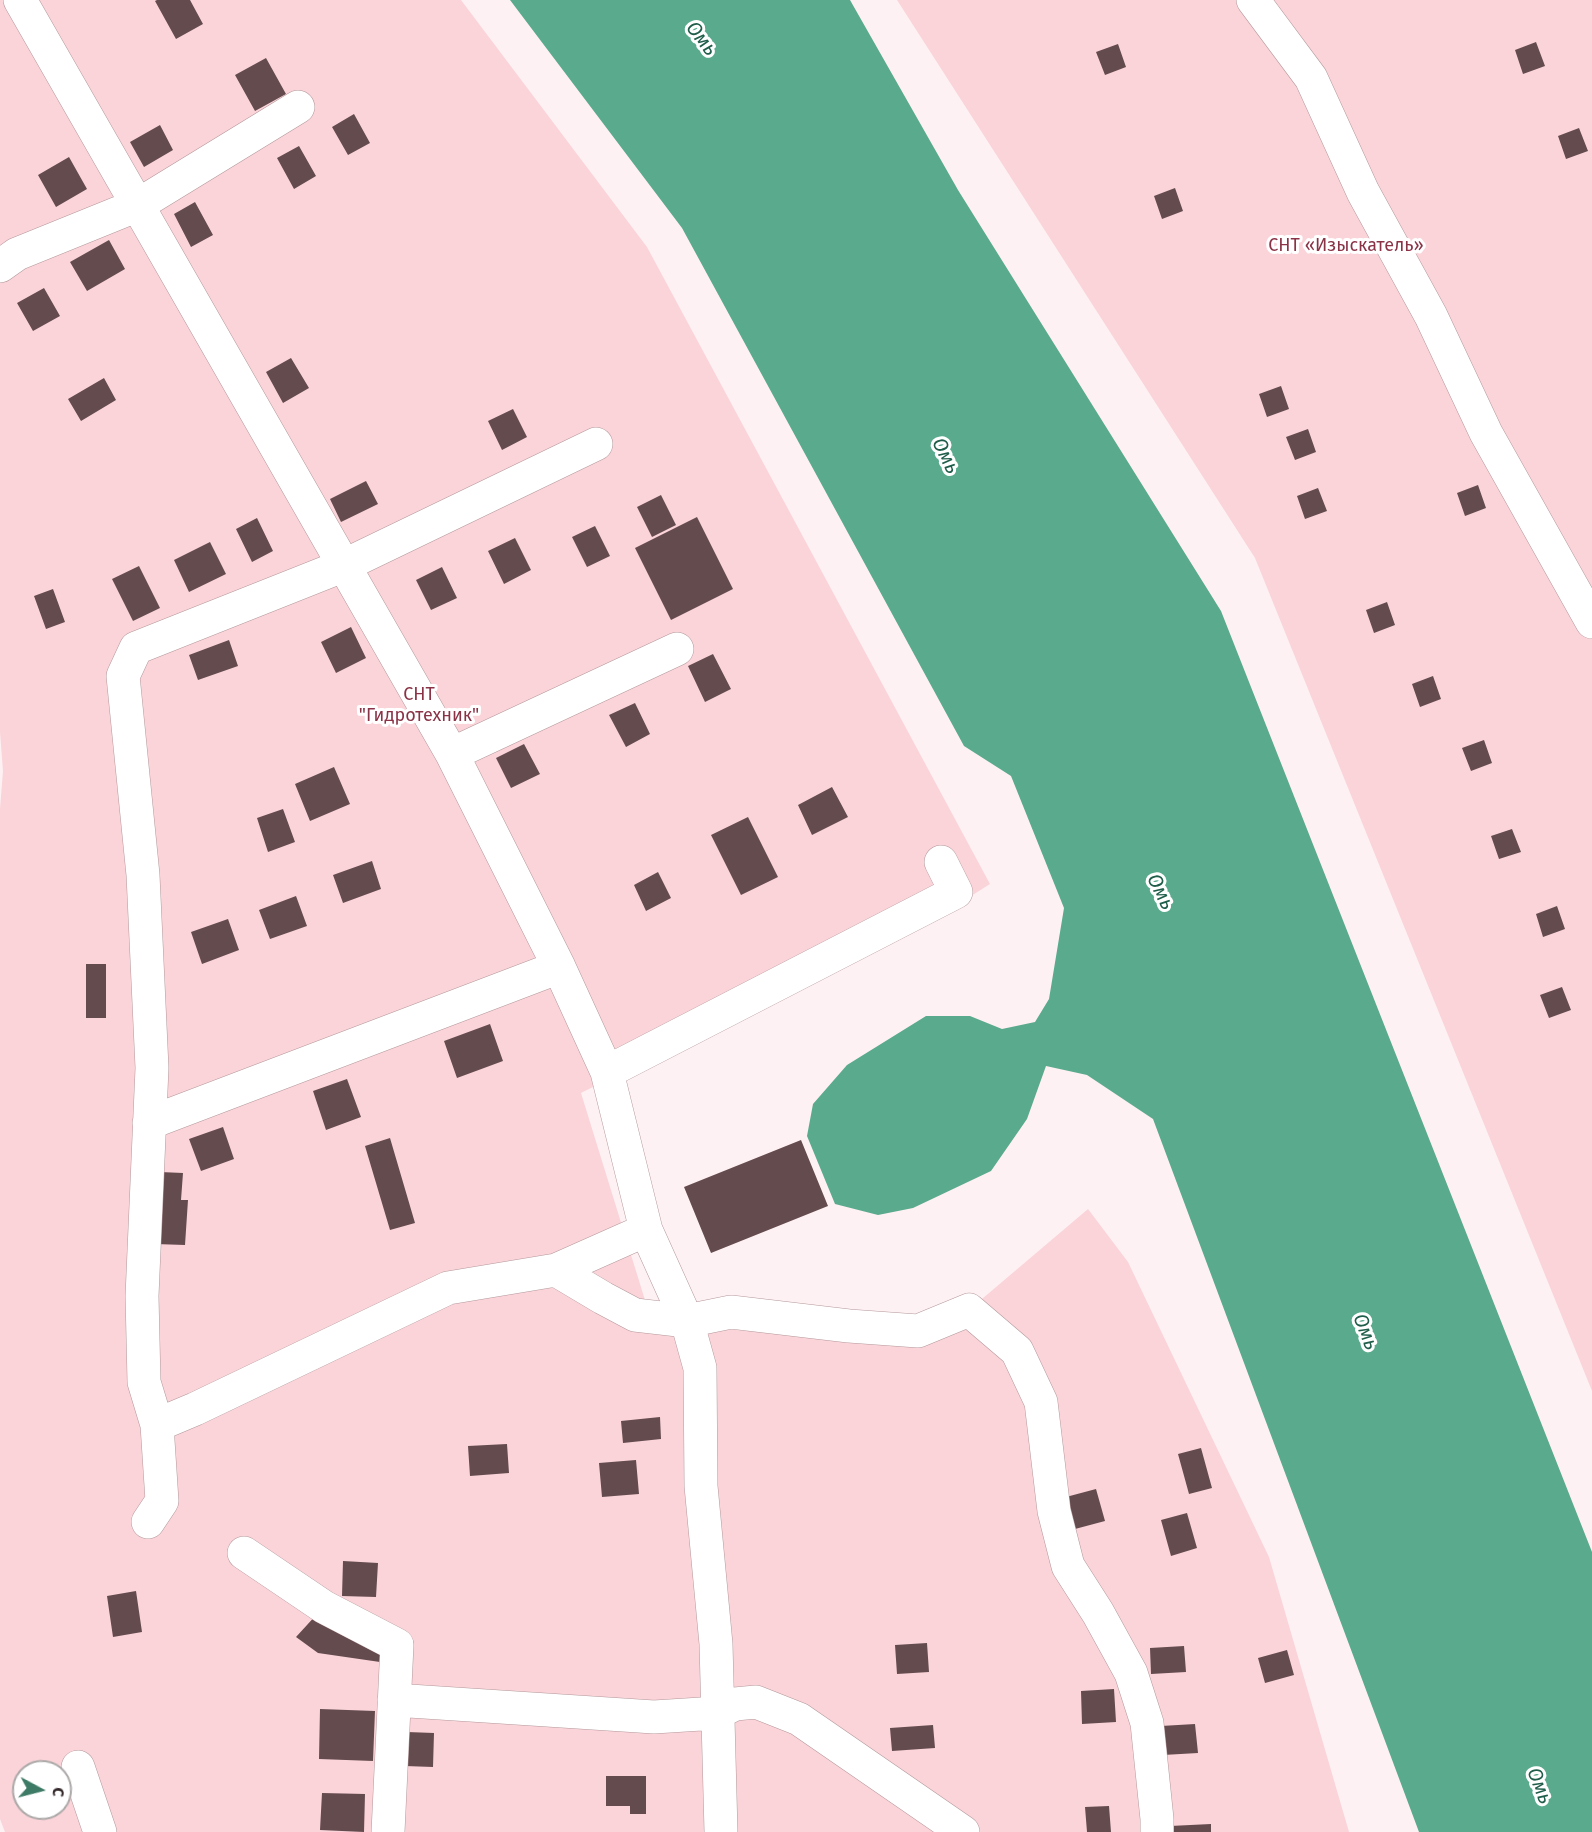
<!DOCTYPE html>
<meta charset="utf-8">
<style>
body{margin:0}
#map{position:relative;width:1592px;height:1832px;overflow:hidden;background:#fef1f3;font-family:"Fira Sans",sans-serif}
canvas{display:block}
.north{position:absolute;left:12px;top:1760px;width:60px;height:60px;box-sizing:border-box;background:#fff;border:2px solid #ada9a9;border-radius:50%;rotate:97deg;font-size:16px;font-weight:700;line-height:24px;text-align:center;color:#322728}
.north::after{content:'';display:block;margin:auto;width:21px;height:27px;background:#3e7b66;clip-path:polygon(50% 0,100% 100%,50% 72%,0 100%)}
</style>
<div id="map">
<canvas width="1592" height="1832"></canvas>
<div class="north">С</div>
</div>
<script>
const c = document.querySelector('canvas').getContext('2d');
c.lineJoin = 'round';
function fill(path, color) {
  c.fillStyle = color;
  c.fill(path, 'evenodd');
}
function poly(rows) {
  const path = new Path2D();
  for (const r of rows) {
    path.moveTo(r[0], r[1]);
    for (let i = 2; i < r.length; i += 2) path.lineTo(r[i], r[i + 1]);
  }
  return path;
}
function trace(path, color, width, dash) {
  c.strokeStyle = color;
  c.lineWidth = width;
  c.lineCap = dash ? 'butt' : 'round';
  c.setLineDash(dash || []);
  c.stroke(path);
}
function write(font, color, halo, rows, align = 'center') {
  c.font = font + ' "Fira Sans",sans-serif';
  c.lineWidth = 6;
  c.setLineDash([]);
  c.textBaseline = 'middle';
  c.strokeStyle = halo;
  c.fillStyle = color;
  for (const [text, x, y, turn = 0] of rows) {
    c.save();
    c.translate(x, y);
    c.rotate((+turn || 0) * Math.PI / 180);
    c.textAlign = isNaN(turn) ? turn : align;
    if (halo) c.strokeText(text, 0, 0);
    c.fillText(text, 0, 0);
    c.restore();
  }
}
fill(poly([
 [0,0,461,0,647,247,990,884,960,903,581,1093,653,1326,921,1339,956,1321,1088,1209,1128,1262,1269,1557,1349,1832,5,1832,0,1819,0,809,3,771,0,732],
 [24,1772,60,1772,60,1808,24,1808],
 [897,0,1592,0,1592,1391,1255,558]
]), '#fad4d9');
fill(poly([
 [510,0,850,0,958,190,1221,611,1592,1552,1592,1832,1419,1832,1153,1119,1087,1075,1046,1066,1027,1119,991,1171,913,1208,878,1215,835,1204,807,1136,813,1104,847,1065,926,1016,970,1016,1002,1029,1035,1022,1049,999,1064,908,1011,776,964,746,682,228]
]), '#5aaa8e');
fill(poly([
 [157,0,190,0,203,24,176,39,155,1],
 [1536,42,1545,66,1523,74,1515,50],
 [1118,44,1126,67,1105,75,1096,52],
 [266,58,286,94,255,111,235,75],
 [354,114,370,143,348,155,332,127],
 [160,125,173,150,144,167,130,142],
 [1579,128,1588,151,1566,159,1558,136],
 [299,146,316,176,294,189,277,158],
 [69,157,87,189,56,207,38,175],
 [1175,188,1183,211,1162,219,1154,196],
 [195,202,213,235,191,247,174,214],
 [109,240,125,269,87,291,70,262],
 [44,288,60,316,33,331,17,303],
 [291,358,309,388,283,403,266,372],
 [104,378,116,400,81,421,68,399],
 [1281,386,1289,409,1267,417,1259,394],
 [513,409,527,437,502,450,488,421],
 [1308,429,1316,452,1295,460,1286,437],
 [366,481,378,504,341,522,330,499],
 [1478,485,1486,508,1465,516,1457,493],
 [1318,488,1327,511,1305,519,1297,496],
 [661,495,676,525,652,537,637,507],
 [697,517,733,589,671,620,635,548],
 [257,518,273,551,252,562,236,529],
 [595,526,610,556,587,567,572,537],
 [515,538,531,570,504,584,488,551],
 [210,542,226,574,189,592,174,560],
 [139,566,160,608,133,621,112,579],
 [442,567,457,598,431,610,416,580],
 [53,589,65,622,46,629,34,596],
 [1387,602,1395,625,1374,633,1366,610],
 [351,627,366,658,336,673,321,642],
 [229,640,238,666,198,680,189,655],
 [713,654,731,689,705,702,688,666],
 [1433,676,1441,699,1420,707,1412,684],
 [635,703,650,734,626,747,609,715],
 [1484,740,1492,763,1471,771,1462,748],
 [524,744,540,774,511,788,496,758],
 [334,767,350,804,310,821,295,784],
 [832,787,848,817,812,835,798,805],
 [283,809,295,842,268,852,257,818],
 [748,817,778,877,741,895,711,835],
 [1512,829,1521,852,1499,859,1491,836],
 [372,861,381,889,343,903,333,875],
 [658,872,671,898,646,911,634,885],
 [296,896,307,926,270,939,259,910],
 [1557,906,1565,929,1543,937,1536,914],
 [228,919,239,950,202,964,191,932],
 [86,964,106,964,106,1018,86,1018],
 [1562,987,1571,1010,1549,1018,1540,995],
 [490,1024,503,1061,457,1078,444,1041],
 [347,1079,361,1117,326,1130,313,1091],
 [223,1127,234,1159,201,1171,189,1139],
 [390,1138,415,1223,390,1230,365,1146],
 [801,1140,828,1206,711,1253,684,1187],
 [160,1172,183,1173,181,1200,188,1200,185,1245,155,1244],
 [660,1417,661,1439,623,1443,621,1421],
 [507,1444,509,1473,470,1476,468,1446],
 [1201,1448,1212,1488,1189,1494,1178,1454],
 [636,1460,639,1494,602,1497,599,1463],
 [1096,1489,1105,1521,1075,1529,1066,1497],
 [1187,1513,1197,1548,1171,1556,1161,1520],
 [343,1561,378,1563,376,1597,342,1596],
 [136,1591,142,1632,113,1637,107,1596],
 [318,1613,382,1642,380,1662,318,1653,296,1637],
 [927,1643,929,1672,897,1674,895,1645],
 [1184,1646,1186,1672,1151,1674,1150,1648],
 [1287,1650,1294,1675,1265,1683,1258,1658],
 [1114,1689,1116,1722,1082,1724,1081,1691],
 [320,1709,375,1711,373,1761,319,1759],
 [1195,1724,1198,1753,1163,1755,1161,1726],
 [933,1725,935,1748,892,1751,890,1728],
 [407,1732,434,1733,433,1767,405,1766],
 [606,1776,646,1776,646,1814,630,1814,630,1806,606,1806],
 [322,1793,365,1794,364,1832,320,1830],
 [1109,1806,1111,1832,1087,1832,1085,1807],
 [1211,1824,1211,1832,1170,1832,1170,1826]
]), '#644b4e');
const minor = poly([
 [20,0,452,754,559,967,607,1072,646,1230,687,1321,700,1368,701,1486,716,1644,721,1832],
 [1253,0,1311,78,1363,192,1431,316,1486,433,1592,622],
 [0,266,17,254,138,205,298,107],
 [452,754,677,649],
 [607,1072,956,892,941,862],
 [149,1123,559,967],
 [556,1270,603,1298,635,1315,687,1321,731,1312,849,1326,918,1331,969,1310,1017,1351,1041,1402,1054,1511,1068,1566,1098,1613,1131,1673,1147,1723,1157,1819,1157,1832],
 [157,1425,195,1409,448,1288,556,1270,646,1230],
 [148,1522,162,1501,157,1425,144,1382,142,1296,152,1068,143,875,123,676,136,648,345,565,596,444],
 [244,1553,324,1607,397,1645,388,1832],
 [394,1700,654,1717,717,1713,735,1704,756,1702,799,1719,963,1832],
 [78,1767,100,1832]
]);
trace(minor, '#b4989b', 34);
trace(minor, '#fff', 33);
write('18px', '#8a3347', '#fff', [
 ["СНТ «Изыскатель»",1346,246],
 ["СНТ",419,695],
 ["\"Гидротехник\"",419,716]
]);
write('italic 20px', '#205e4b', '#fff', [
 ["Омь",701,39,52],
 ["Омь",945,456,64],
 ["Омь",1160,892,64],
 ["Омь",1365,1332,69],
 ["Омь",1539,1786,69]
]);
</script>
